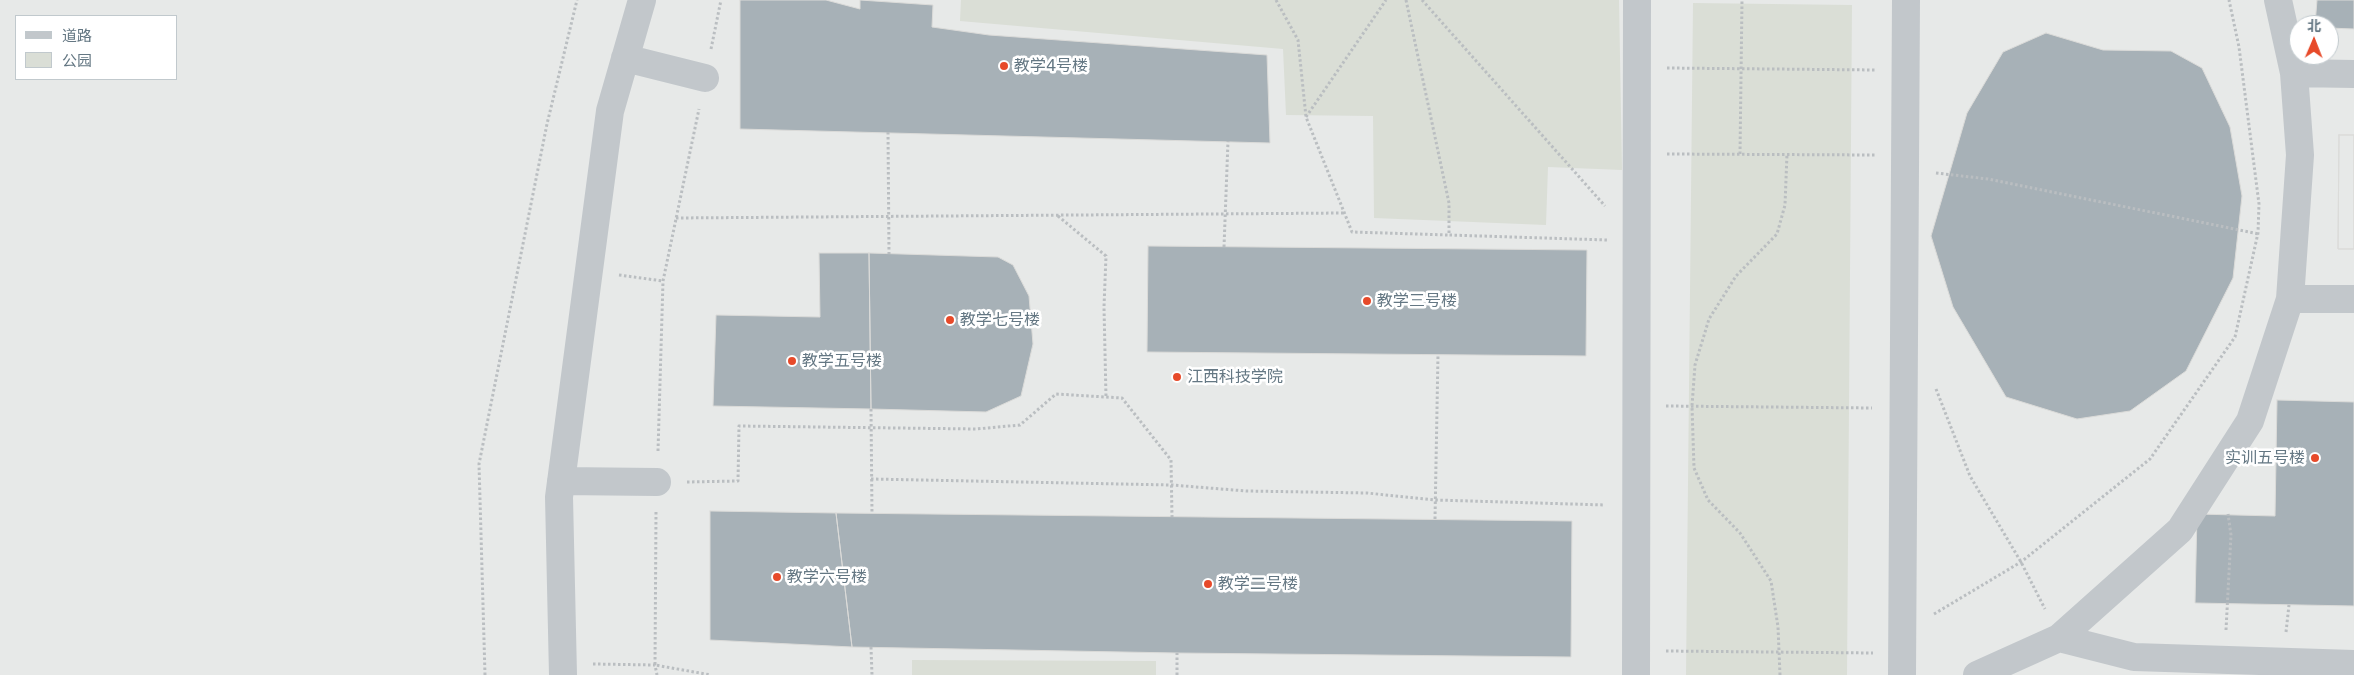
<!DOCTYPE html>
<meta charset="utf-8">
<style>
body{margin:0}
#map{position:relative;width:2354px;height:675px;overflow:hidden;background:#f9f9f7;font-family:"Public Sans","Noto Sans SC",sans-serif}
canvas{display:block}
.legend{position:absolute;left:15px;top:15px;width:162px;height:65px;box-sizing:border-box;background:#fff;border:1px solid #c1c9cd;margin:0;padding:6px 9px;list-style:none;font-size:15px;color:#647783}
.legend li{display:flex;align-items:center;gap:10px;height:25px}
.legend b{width:25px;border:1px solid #c1c9cd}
.north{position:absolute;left:2289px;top:15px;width:50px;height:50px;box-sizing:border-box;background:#fff;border:1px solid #c1c9cd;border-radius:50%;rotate:1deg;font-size:14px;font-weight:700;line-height:20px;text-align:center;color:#647783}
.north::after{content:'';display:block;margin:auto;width:18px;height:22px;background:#e74a2a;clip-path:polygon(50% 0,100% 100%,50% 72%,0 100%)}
</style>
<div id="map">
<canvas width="2354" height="675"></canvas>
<ul class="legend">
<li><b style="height:6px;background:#c2c7cb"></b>道路</li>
<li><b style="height:14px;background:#daded6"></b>公园</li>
</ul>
<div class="north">北</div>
</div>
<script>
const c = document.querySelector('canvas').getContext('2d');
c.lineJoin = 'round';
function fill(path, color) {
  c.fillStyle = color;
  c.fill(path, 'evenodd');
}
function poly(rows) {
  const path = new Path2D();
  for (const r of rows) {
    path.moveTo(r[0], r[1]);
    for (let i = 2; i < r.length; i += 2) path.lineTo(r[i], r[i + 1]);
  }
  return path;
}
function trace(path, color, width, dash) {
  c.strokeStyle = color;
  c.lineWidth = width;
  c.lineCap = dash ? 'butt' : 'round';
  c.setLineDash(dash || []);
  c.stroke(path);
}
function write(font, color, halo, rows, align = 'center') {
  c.font = font + ' "Public Sans","Noto Sans SC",sans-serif';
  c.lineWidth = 5;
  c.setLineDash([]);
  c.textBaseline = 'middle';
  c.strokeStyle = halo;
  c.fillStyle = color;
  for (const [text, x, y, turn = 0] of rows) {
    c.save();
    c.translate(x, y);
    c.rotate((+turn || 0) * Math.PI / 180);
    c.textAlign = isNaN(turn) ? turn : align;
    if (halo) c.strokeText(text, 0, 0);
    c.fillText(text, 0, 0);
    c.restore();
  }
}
fill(poly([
 [0,0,2354,0,2354,675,0,675],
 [16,16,176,16,176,79,16,79],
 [2299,25,2329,25,2329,55,2299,55]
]), '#e7e9e8');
fill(poly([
 [961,0,1619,0,1622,170,1548,167,1546,225,1374,218,1373,116,1286,115,1283,49,960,21],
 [1693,3,1852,5,1847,675,1686,675],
 [912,660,1156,661,1156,675,912,675]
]), '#daded6');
const building = poly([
 [740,0,826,0,860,9,860,0,933,5,932,27,989,35,1267,55,1270,143,740,129,740,0],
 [2317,0,2354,0,2354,29,2329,28,2329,25,2315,25,2317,0],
 [2046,33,2103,50,2171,51,2202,68,2230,127,2242,196,2233,278,2186,371,2130,411,2077,419,2006,397,1953,307,1931,236,1967,113,2003,52,2046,33],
 [2339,135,2354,135,2354,249,2338,249,2339,135],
 [2339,135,2354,135,2354,249,2338,249,2339,135],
 [1148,246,1587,250,1586,356,1147,352,1148,246],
 [819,253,869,253,871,409,713,406,716,315,820,317,819,253],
 [869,253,998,257,1013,265,1029,296,1033,344,1021,396,986,412,871,409,869,253],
 [2277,400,2354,402,2354,606,2195,603,2197,514,2275,516,2277,400],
 [710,511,836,513,852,647,710,640,710,511],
 [836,513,1572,521,1571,657,1177,653,852,647,836,513]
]);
fill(building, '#a7b1b7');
trace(building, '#dbdbd9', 1);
trace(poly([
 [1276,0,1298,40,1306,117,1352,232,1449,235],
 [1406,0,1449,203,1449,235,1607,240],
 [1422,0,1605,206],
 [711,49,721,0],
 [1667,68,1876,70],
 [1306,117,1386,0],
 [1667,154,1875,155],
 [1740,154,1742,0],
 [1936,173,1988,179,2259,234],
 [1058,216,1106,256,1104,307,1106,397],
 [676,218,1344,213],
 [619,275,663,281],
 [1936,389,1970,476,2021,562,2045,609],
 [1666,406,1872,408],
 [871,409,872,514],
 [658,451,663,281,699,109],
 [871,479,1172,485,1246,491,1367,493,1436,500,1605,505],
 [687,482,738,481,739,426,976,429,1020,425,1056,394,1122,398,1171,460,1172,517],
 [656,512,655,665,711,675],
 [1435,519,1438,354],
 [1934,614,2021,562,2150,459,2235,337,2258,233,2259,204,2239,47,2229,0],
 [2226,630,2231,535,2228,514],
 [2286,632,2289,605],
 [871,647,872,675],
 [1666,651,1873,653],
 [593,664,655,665,657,675],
 [485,675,479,464,547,124,577,0],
 [1177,675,1177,653],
 [1780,675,1778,627,1771,581,1740,533,1708,500,1694,468,1692,406,1695,365,1709,319,1736,276,1777,234,1785,205,1787,154]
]), '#babec1', 3, [2.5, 2.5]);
trace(poly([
 [625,58,705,78],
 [2294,73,2354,74],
 [2290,299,2354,299],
 [561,481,657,482],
 [2059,638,2134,657,2354,664],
 [563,675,559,497,610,111,642,0],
 [1636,675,1637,0],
 [1902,675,1906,0],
 [1977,675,2059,638,2180,530,2250,421,2290,299,2300,155,2294,73,2278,0]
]), '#c2c7cb', 28);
trace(poly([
 [888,132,889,254],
 [1224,247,1228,141]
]), '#babec1', 3, [2.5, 2.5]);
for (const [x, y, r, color] of [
 [1004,66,5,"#e74a2a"],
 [1367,301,5,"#e74a2a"],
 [950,320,5,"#e74a2a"],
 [792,361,5,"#e74a2a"],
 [1177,377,5,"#e74a2a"],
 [2315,458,5,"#e74a2a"],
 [777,577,5,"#e74a2a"],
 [1208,584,5,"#e74a2a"]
]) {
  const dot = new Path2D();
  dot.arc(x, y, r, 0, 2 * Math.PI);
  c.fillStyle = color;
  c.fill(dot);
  trace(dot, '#fff', 2);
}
write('16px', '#647783', '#fff', [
 ["教学4号楼",1014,66],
 ["教学三号楼",1377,301],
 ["教学七号楼",960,320],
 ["教学五号楼",802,361],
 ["江西科技学院",1187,377],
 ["实训五号楼",2305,458,"right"],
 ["教学六号楼",787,577],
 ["教学二号楼",1218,584]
], 'left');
</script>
